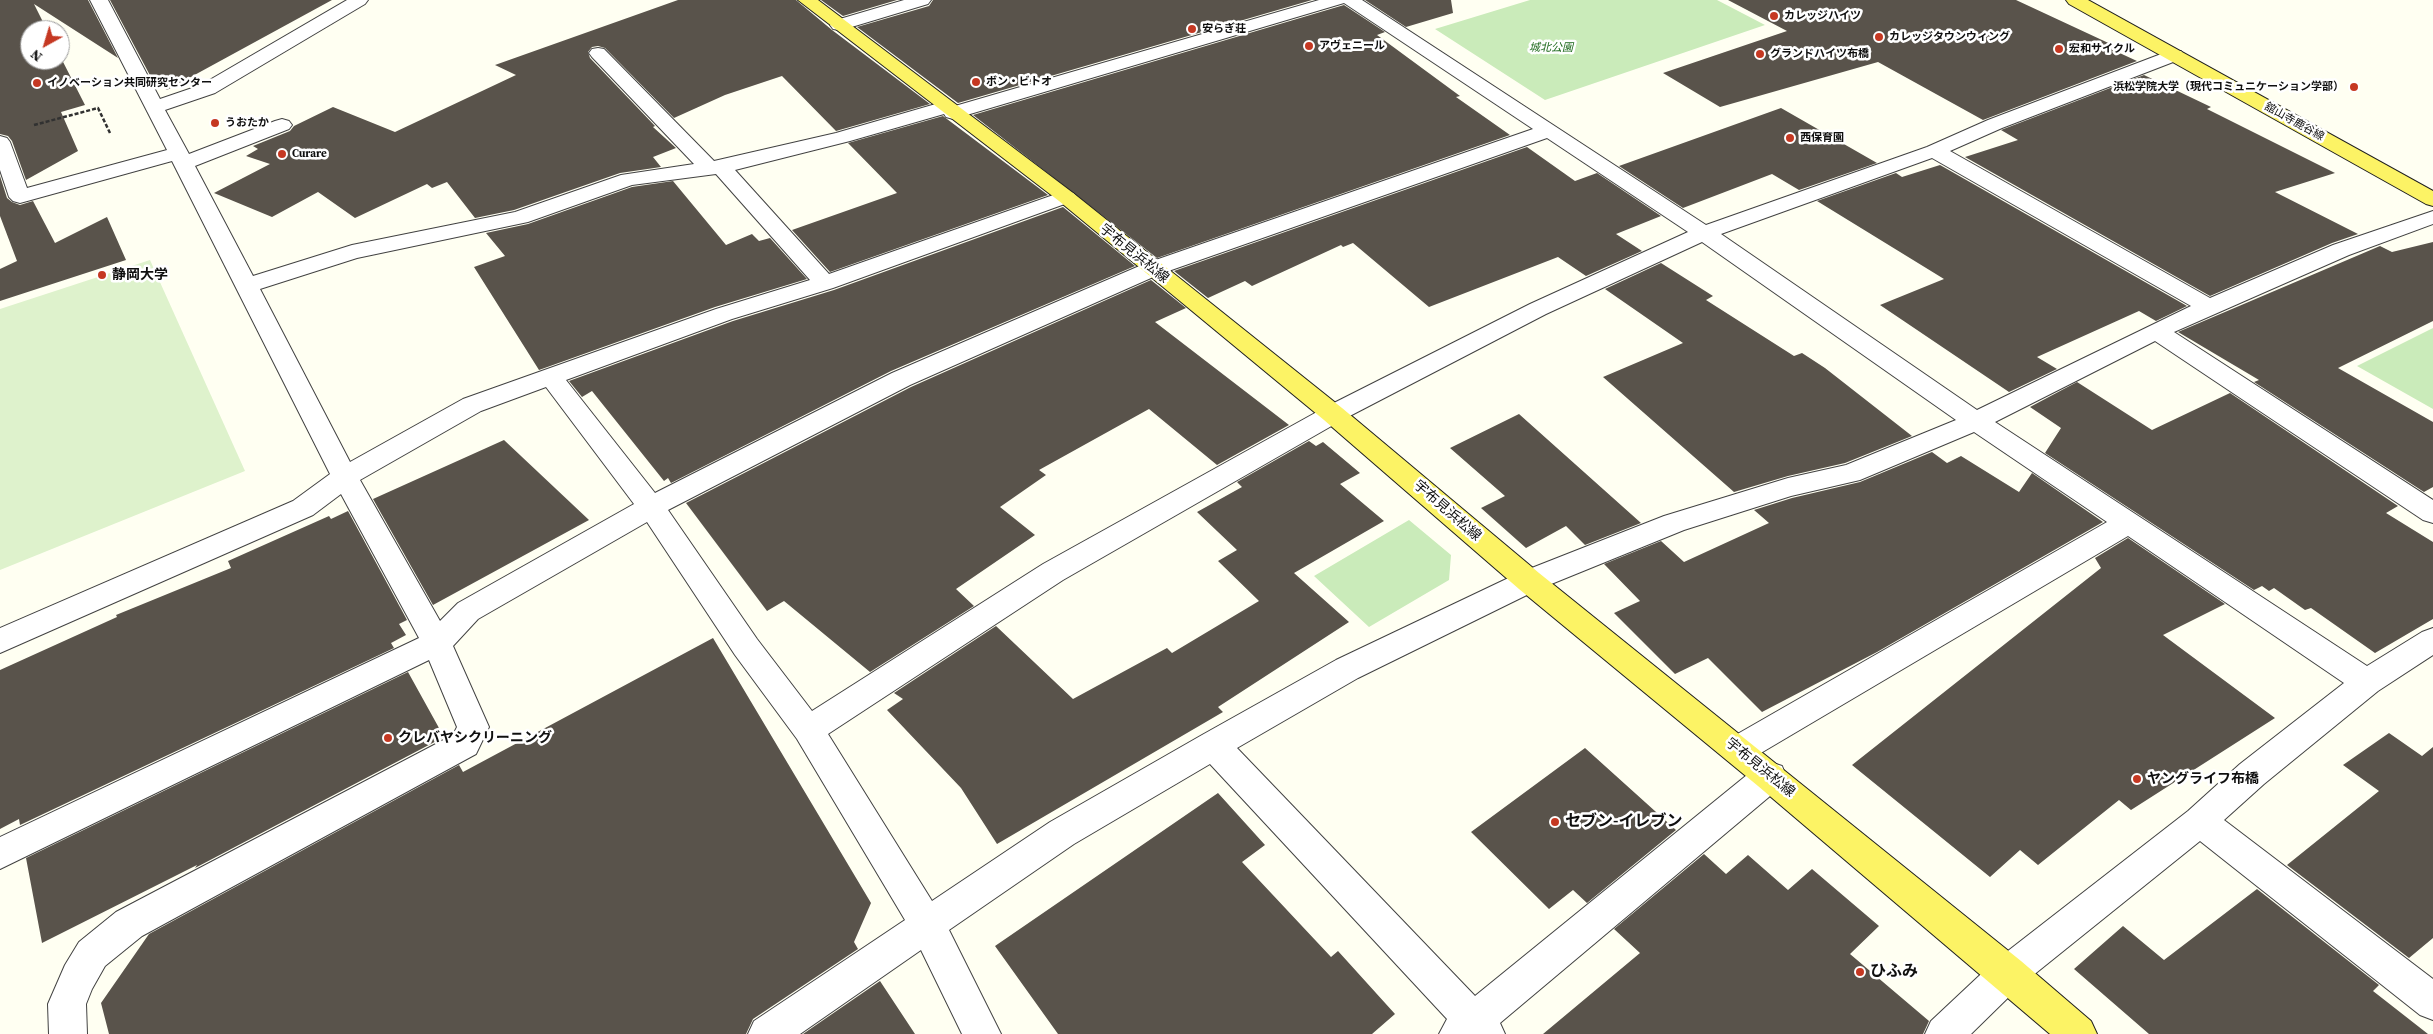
<!DOCTYPE html>
<meta charset="utf-8">
<style>
body{margin:0}
#map{position:relative;width:2433px;height:1034px;overflow:hidden;background:#fffff2;font-family:"Source Serif 4",serif}
canvas{display:block}
.north{position:absolute;left:20px;top:20px;width:50px;height:50px;box-sizing:border-box;background:#fff;border:1px solid #9f9f9f;border-radius:50%;rotate:219deg;font-size:14px;font-weight:700;line-height:20px;text-align:center;color:#0f0f0f}
.north::after{content:'';display:block;margin:auto;width:18px;height:22px;background:#c53822;clip-path:polygon(50% 0,100% 100%,50% 72%,0 100%)}
</style>
<div id="map">
<canvas width="2433" height="1034"></canvas>
<div class="north">N</div>
</div>
<script>
const c = document.querySelector('canvas').getContext('2d');
c.lineJoin = 'round';
function fill(path, color) {
  c.fillStyle = color;
  c.fill(path, 'evenodd');
}
function poly(rows) {
  const path = new Path2D();
  for (const r of rows) {
    path.moveTo(r[0], r[1]);
    for (let i = 2; i < r.length; i += 2) path.lineTo(r[i], r[i + 1]);
  }
  return path;
}
function trace(path, color, width, dash) {
  c.strokeStyle = color;
  c.lineWidth = width;
  c.lineCap = dash ? 'butt' : 'round';
  c.setLineDash(dash || []);
  c.stroke(path);
}
function write(font, color, halo, rows, align = 'center') {
  c.font = font + ' "Source Serif 4","Noto Sans JP",serif';
  c.lineWidth = 5;
  c.setLineDash([]);
  c.textBaseline = 'middle';
  c.strokeStyle = halo;
  c.fillStyle = color;
  for (const [text, x, y, turn = 0] of rows) {
    c.save();
    c.translate(x, y);
    c.rotate((+turn || 0) * Math.PI / 180);
    c.textAlign = isNaN(turn) ? turn : align;
    if (halo) c.strokeText(text, 0, 0);
    c.fillText(text, 0, 0);
    c.restore();
  }
}
fill(poly([
 [1530,0,1717,0,1765,25,1545,100,1435,29],
 [2433,328,2433,409,2357,366],
 [1409,520,1451,555,1449,580,1369,627,1314,576]
]), '#caebba');
fill(poly([
 [150,260,245,471,0,570,0,309]
]), '#def2cc');
fill(poly([
 [0,0,88,0,118,58,34,4,47,30,30,30,30,60,60,60,60,56,85,105,61,112,78,151,26,180,12,141,8,136,0,134],
 [110,0,332,0,167,90,153,81],
 [678,0,796,0,832,30,930,104,836,131,782,76,725,95,674,118,605,48,598,46,592,47,588,52,590,58,655,126,653,127,676,148,653,157,661,167,620,173,514,210,475,218,447,182,432,188,427,184,355,218,318,192,272,217,214,193,270,164,246,156,258,149,253,146,290,131,294,126,333,107,395,132,516,75,495,65],
 [821,0,897,0,843,16],
 [933,0,1312,0,958,103,857,27,929,6],
 [1365,0,1451,0,1453,13,1406,27],
 [1728,0,2016,0,2117,47,2111,49,2137,61,1983,120,1878,62,1720,107,1663,73,1787,31],
 [1344,5,1385,32,1377,35,1460,96,1456,97,1510,135,1157,258,973,115],
 [2144,75,2211,107,2207,109,2335,173,2275,192,2358,234,2332,243,2210,296,1965,157,2018,140,2001,130],
 [1781,108,1877,163,1799,190,1772,174,1683,208,1619,166],
 [943,116,1048,195,830,272,792,230,897,193,848,143],
 [1527,147,1575,181,1597,173,1661,216,1616,234,1642,251,1586,276,1558,257,1429,307,1353,243,1343,247,1341,245,1252,286,1245,281,1208,298,1174,271],
 [1940,165,2187,306,2156,321,2139,311,2037,357,2057,369,2009,392,1880,305,1944,279,1817,201,1896,173,1902,177],
 [0,176,7,198,12,202,20,205,33,201,55,243,107,217,126,260,0,301,0,269,17,261,0,216],
 [673,181,726,245,752,234,759,241,770,238,807,279,715,307,539,370,474,267,505,256,486,233,528,224,632,187],
 [1063,207,1135,266,891,371,671,483,668,478,664,481,592,391,582,397,569,381,733,321,834,290],
 [2433,242,2433,321,2338,368,2433,422,2433,487,2424,492,2254,382,2259,380,2178,332,2380,246,2392,252],
 [1661,263,1713,296,1706,300,1794,356,1802,353,1825,368,1912,436,1845,463,1788,476,1734,492,1603,377,1683,343,1605,289],
 [1151,280,1186,308,1155,322,1289,425,1217,465,1149,409,1039,470,1046,475,1000,507,1035,535,956,589,974,606,870,672,784,601,767,611,686,503,911,387],
 [2077,382,2152,430,2230,393,2398,506,2386,513,2433,542,2433,619,2375,653,2311,608,2305,610,2274,588,2269,591,2262,586,2254,590,2045,453,2061,428,2030,407],
 [1519,414,1641,523,1585,545,1566,526,1526,548,1481,508,1505,496,1450,448],
 [504,440,589,520,433,605,373,499],
 [1309,441,1316,446,1323,442,1360,473,1340,484,1384,521,1294,573,1349,622,1218,707,1223,712,997,844,961,788,887,710,903,699,894,693,996,626,1073,699,1167,648,1172,653,1259,601,1218,561,1237,550,1197,512,1242,487,1237,482],
 [1932,452,1947,463,1961,456,2019,492,2032,473,2103,522,1877,652,1762,712,1708,658,1675,674,1614,613,1640,601,1604,564,1661,541,1684,562,1769,523,1754,510,1792,498,1860,482],
 [348,511,407,620,399,624,406,635,391,643,394,648,20,825,19,819,0,829,0,670,117,617,116,615,231,568,228,561,329,516,331,519],
 [2128,538,2225,604,2163,635,2275,718,2131,810,2119,800,2038,865,2020,850,1990,877,1852,765,2101,568,2095,558],
 [713,638,871,903,854,942,858,949,753,1019,746,1034,109,1034,101,1003,149,934,459,765,463,772],
 [408,672,444,737,195,868,197,865,42,943,26,858],
 [2389,733,2422,756,2433,747,2433,938,2409,958,2287,865,2379,791,2343,765],
 [1585,748,1676,830,1587,903,1573,890,1549,909,1471,832],
 [1218,793,1265,845,1242,862,1331,957,1338,951,1395,1014,1372,1034,1058,1034,995,946],
 [1704,854,1726,874,1748,855,1788,890,1812,869,1879,926,1850,954,1929,1021,1923,1034,1543,1034,1640,953,1614,929],
 [2257,889,2379,985,2373,991,2428,1034,2149,1034,2074,969,2123,926,2164,960],
 [880,981,915,1034,803,1034]
]), '#59534b');
const minor = poly([
 [90,0,108,0,160,99,201,85,347,0,368,0,365,4,215,93,165,110,189,154,275,121,282,119,289,121,292,125,289,129,195,166,253,276,352,245,515,212,621,175,694,164,592,57,589,53,592,49,598,48,604,49,714,161,836,133,946,101,953,103,955,106,1319,0,1362,0,1706,225,1927,147,1988,120,2169,51,2181,51,2184,55,2181,59,2002,128,1950,151,2210,298,2333,245,2433,211,2433,224,2349,255,2174,332,2433,500,2433,523,2423,520,2155,341,1995,422,2367,666,2422,632,2433,628,2433,655,2378,691,2264,784,2224,820,2433,979,2433,1020,2420,1015,2200,841,2021,985,1971,1034,1925,1034,1931,1021,1995,961,2188,811,2240,764,2344,683,2128,536,1749,760,1738,764,1727,760,1722,750,1727,740,2107,522,1974,432,1860,480,1791,496,1684,530,1539,589,1358,678,1237,748,1475,996,1758,766,1770,762,1782,766,1786,776,1782,786,1500,1023,1505,1034,1439,1034,1447,1019,1210,764,1074,844,949,930,1001,1034,962,1034,921,950,800,1034,748,1034,754,1021,905,920,797,739,735,655,647,522,478,619,453,646,489,727,476,754,142,936,105,966,92,989,86,1004,87,1034,49,1034,48,1004,65,965,79,942,116,912,453,735,457,727,429,660,0,869,0,837,419,638,341,494,313,515,0,653,0,628,293,501,330,474,172,161,20,203,13,201,9,197,0,170,0,136,7,138,10,142,27,188,167,150,90,0],
 [1344,3,1533,129,1144,264,892,373,655,493,566,380,732,319,833,288,1073,201,1077,197,1073,193,1066,191,1059,193,829,274,735,170,850,141,944,114,946,117,953,119,960,117,1344,3],
 [1547,138,1688,232,1530,304,1324,408,1043,564,812,711,757,639,668,510,910,385,1160,274,1547,138],
 [1932,158,2191,306,1977,410,1721,234,1932,158],
 [716,174,810,280,716,309,463,399,350,462,260,289,357,258,528,222,632,185,716,174],
 [1702,242,1956,420,1846,465,1788,478,1664,516,1519,573,1336,660,1202,735,1050,822,932,901,828,734,1063,580,1342,420,1546,314,1702,242],
 [546,387,634,504,458,603,440,621,360,480,481,411,546,387],
 [904,0,931,0,928,4,845,29,839,30,833,29,830,25,833,21,904,0]
]);
const major = poly([
 [798,0,818,0,1073,193,1342,408,1539,573,2021,961,2091,1021,2097,1034,2050,1034,1758,786,1519,589,1324,420,1059,201,798,0],
 [2066,0,2088,0,2433,191,2433,206,2426,204,2069,4,2066,0]
]);
trace(minor, '#424242', 2);
trace(major, '#202020', 2);
trace(poly([
 [34,125,98,108,110,133]
]), '#313131', 2.5, [4, 2]);
fill(minor, '#fff');
fill(major, '#fcf365');
for (const [x, y, r, color] of [
 [1774,16,5,"#c53822"],
 [1192,29,5,"#c53822"],
 [1879,37,5,"#c53822"],
 [1309,46,5,"#c53822"],
 [2059,49,5,"#c53822"],
 [1760,54,5,"#c53822"],
 [976,82,5,"#c53822"],
 [37,83,5,"#c53822"],
 [2354,87,5,"#c53822"],
 [215,123,5,"#c53822"],
 [1790,138,5,"#c53822"],
 [282,154,5,"#c53822"],
 [102,275,5,"#c53822"],
 [388,738,5,"#c53822"],
 [2137,779,5,"#c53822"],
 [1555,822,5,"#c53822"],
 [1860,972,5,"#c53822"]
]) {
  const dot = new Path2D();
  dot.arc(x, y, r, 0, 2 * Math.PI);
  c.fillStyle = color;
  c.fill(dot);
  trace(dot, '#fff', 2);
}
write('bold 11px', '#0f0f0f', '#fff', [
 ["カレッジハイツ",1784,16],
 ["安らぎ荘",1202,29],
 ["カレッジタウンウィング",1889,37],
 ["アヴェニール",1319,46],
 ["宏和サイクル",2069,49],
 ["グランドハイツ布橋",1770,54],
 ["ボン・ビトオ",986,82],
 ["イノベーション共同研究センター",47,83],
 ["浜松学院大学（現代コミュニケーション学部）",2344,87,"right"],
 ["うおたか",225,123],
 ["西保育園",1800,138],
 ["Curare",292,154]
], 'left');
write('italic 11px', '#1f6a1d', '#fff', [
 ["城北公園",1551,48]
]);
write('11px', '#0f0f0f', '#fff', [
 ["舘山寺鹿谷線",2294,122,29]
]);
write('14px', '#0f0f0f', '#fff', [
 ["宇布見浜松線",1134,254,39],
 ["宇布見浜松線",1447,511,41],
 ["宇布見浜松線",1760,768,39]
]);
write('bold 14px', '#0f0f0f', '#fff', [
 ["静岡大学",112,275],
 ["クレバヤシクリーニング",398,738],
 ["ヤングライフ布橋",2147,779]
], 'left');
write('bold 16px', '#0f0f0f', '#fff', [
 ["セブン-イレブン",1565,822],
 ["ひふみ",1870,972]
], 'left');
</script>
